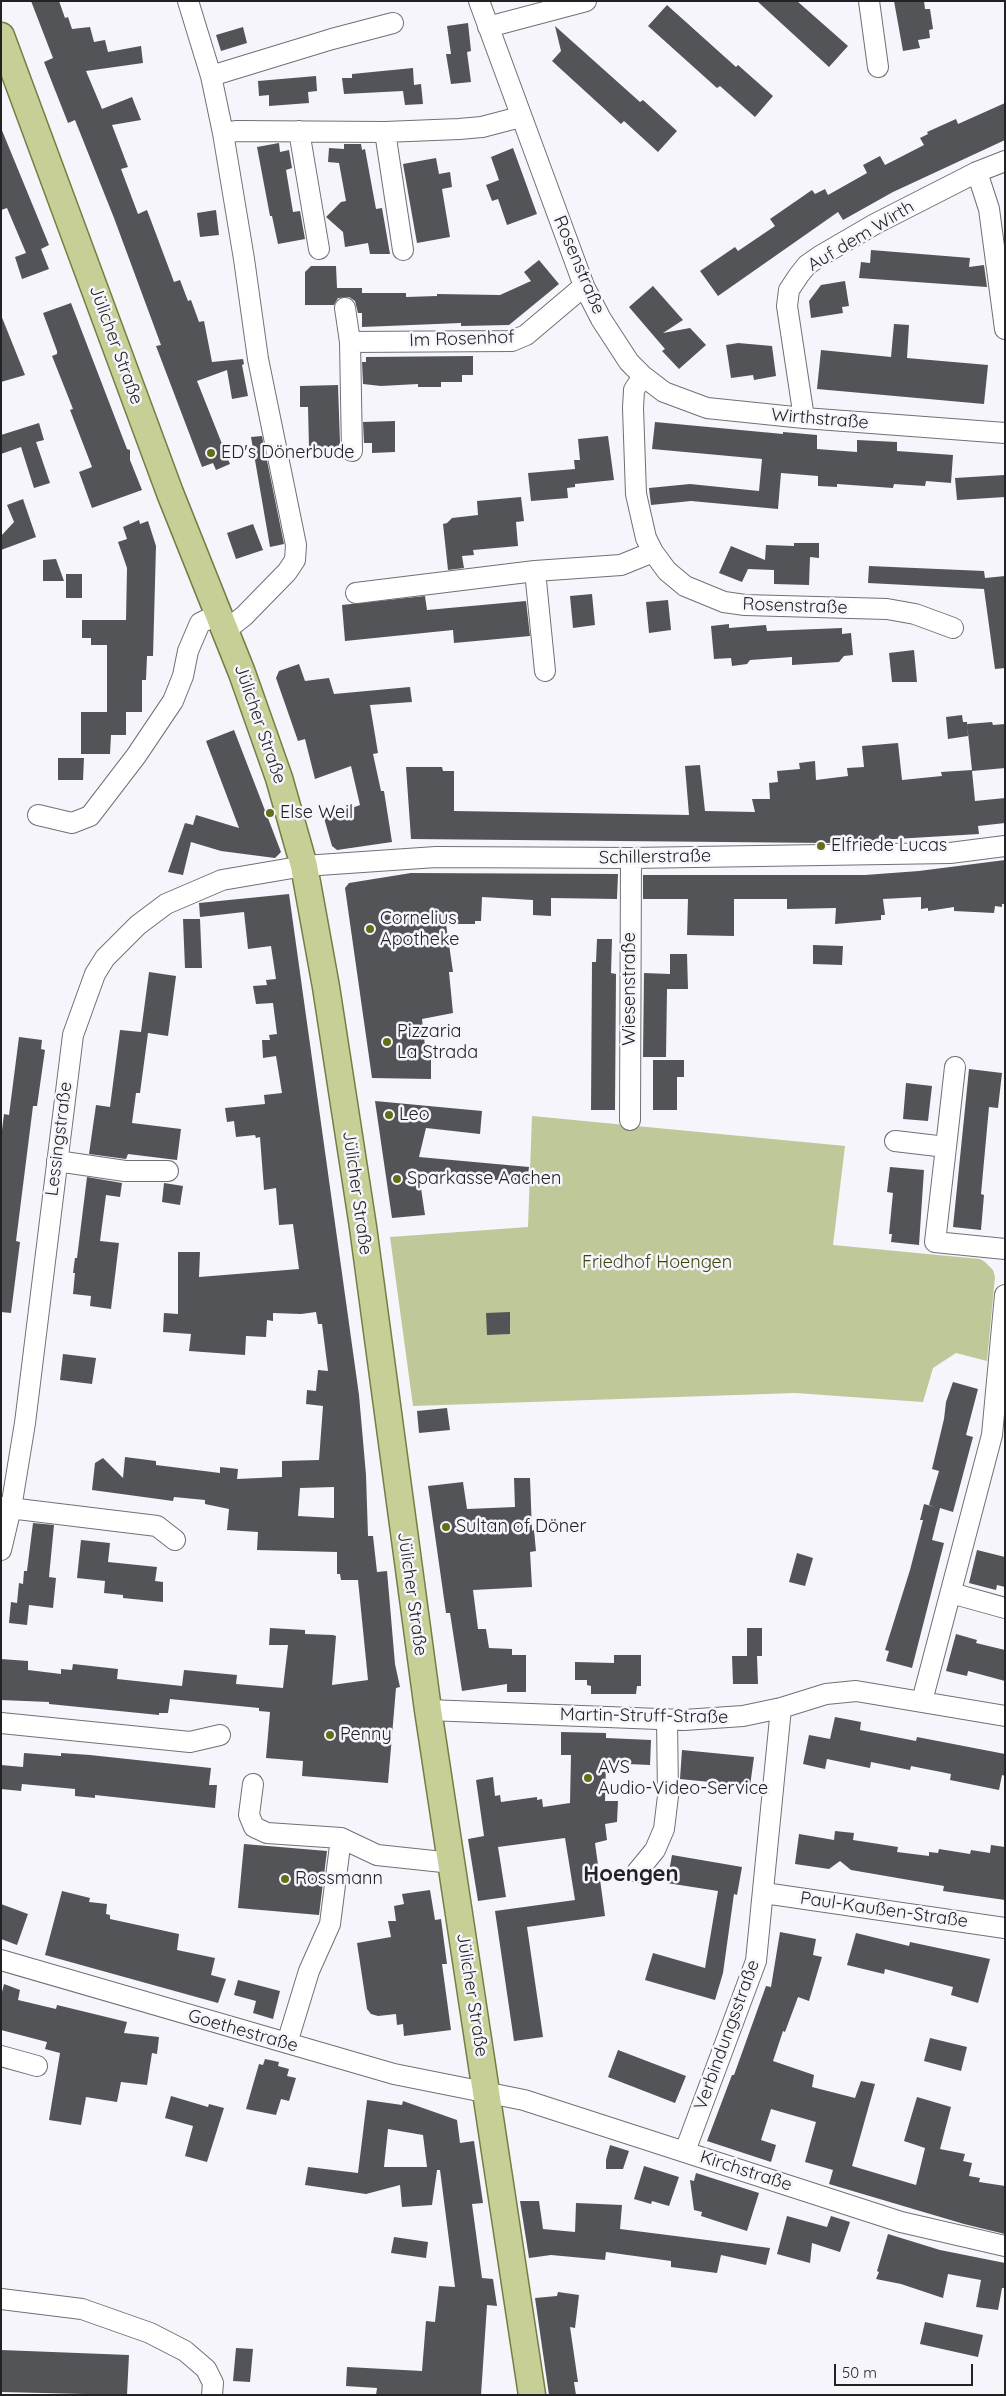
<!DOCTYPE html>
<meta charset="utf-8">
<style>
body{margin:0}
#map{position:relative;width:1006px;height:2396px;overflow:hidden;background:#f5f5fb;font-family:Quicksand,sans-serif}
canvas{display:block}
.frame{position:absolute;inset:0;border:2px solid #222224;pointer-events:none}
.scale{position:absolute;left:834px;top:2364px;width:139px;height:22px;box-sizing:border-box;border:2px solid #222224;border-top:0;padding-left:6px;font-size:15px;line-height:18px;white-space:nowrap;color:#222224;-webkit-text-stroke:4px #f5f5fb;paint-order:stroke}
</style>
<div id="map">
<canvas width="1006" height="2396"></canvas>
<div class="frame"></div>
<div class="scale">50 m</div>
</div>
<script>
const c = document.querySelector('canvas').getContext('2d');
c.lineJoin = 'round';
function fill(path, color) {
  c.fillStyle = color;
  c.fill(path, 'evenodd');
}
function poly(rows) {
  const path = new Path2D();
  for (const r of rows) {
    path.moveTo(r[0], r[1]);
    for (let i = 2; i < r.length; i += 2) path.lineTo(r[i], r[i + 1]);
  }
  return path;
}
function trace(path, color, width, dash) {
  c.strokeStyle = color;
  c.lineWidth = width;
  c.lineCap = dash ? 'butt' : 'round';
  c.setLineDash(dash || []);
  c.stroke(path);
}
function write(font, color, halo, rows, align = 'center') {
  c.font = font + ' Quicksand,sans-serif';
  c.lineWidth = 5;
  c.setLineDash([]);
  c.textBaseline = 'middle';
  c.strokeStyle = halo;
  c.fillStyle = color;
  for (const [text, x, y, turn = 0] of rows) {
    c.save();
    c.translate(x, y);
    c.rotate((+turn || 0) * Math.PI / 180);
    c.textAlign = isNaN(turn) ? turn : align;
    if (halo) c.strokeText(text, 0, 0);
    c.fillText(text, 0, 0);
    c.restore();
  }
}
fill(poly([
 [532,1116,845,1146,833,1245,980,1259,985,1262,993,1270,995,1277,987,1361,956,1353,933,1368,923,1402,795,1393,413,1406,390,1237,528,1227]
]), '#bfc898');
fill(poly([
 [31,1,59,1,65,18,68,17,72,29,90,27,94,42,105,40,108,52,141,46,143,63,86,71,102,109,132,97,141,120,112,125,128,167,121,169,138,214,147,210,174,282,180,280,188,301,191,300,199,322,204,321,212,362,243,359,244,364,242,365,248,396,232,399,227,370,197,381,230,464,216,470,213,463,202,467,156,346,161,345,114,218,75,120,68,123,44,62,53,58],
 [757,1,797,1,848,46,829,67],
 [894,1,924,1,925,9,930,9,933,29,929,30,930,38,918,40,920,48,903,51],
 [667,5,736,67,738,65,773,96,755,117,720,86,717,88,648,26],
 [468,23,471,51,467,52,471,82,451,84,446,54,451,54,447,26],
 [555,26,640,102,643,100,677,131,658,152,624,121,621,124,552,61,561,51],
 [243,27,247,43,221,51,216,35],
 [413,68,414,85,421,84,423,104,405,105,403,91,344,94,342,78,352,78,352,74],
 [316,76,317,91,308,92,309,103,269,106,269,95,259,96,258,81],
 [1005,103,1005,140,893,192,843,220,838,212,718,296,700,271,735,247,738,251,775,226,770,219,812,190,815,194,825,189,828,195,867,173,863,165,880,156,885,165,924,145,920,138,928,134,927,132,956,119,958,124],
 [1,128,49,245,41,249,49,269,22,279,15,257,26,253,7,208,1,210],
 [279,143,280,152,289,150,292,168,286,170,293,212,300,211,305,239,278,244,272,216,270,216,257,147],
 [344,144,361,144,362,150,365,149,376,209,382,208,390,254,370,254,368,243,345,247,343,232,326,217,341,202,346,201,339,163,328,162,329,148,344,149],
 [513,148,537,214,507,225,498,199,492,201,486,185,499,180,491,157],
 [436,158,439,174,450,172,452,187,442,189,450,237,417,243,403,164],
 [216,210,219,235,200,237,197,213],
 [871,250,970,258,969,267,984,265,987,287,859,278,861,262,870,263],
 [539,260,559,284,509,325,461,326,461,323,362,327,362,313,358,313,355,301,349,297,338,298,334,305,305,305,305,272,311,266,336,266,337,288,362,288,362,293,406,293,406,297,437,296,437,294,500,295,531,281,524,272],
 [845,281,849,306,842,307,843,313,811,318,809,301,821,285],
 [653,286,683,320,663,333,690,328,706,345,679,369,662,351,665,349,629,307],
 [71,303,127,449,130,450,130,460,142,490,92,508,79,472,92,467,70,410,73,409,52,356,57,354,57,351,43,313],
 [1,315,25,375,1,382],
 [894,324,909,325,907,358,988,365,984,404,817,389,821,350,891,357],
 [738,343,772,346,776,376,754,380,753,375,731,378,726,345],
 [473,356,473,375,462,375,462,382,441,382,441,387,418,387,418,384,381,386,363,384,362,362,366,362,366,357],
 [338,385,340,443,338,447,309,447,308,407,300,407,300,386],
 [395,421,395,452,372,453,372,443,364,443,363,422],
 [655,422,783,434,783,432,817,435,817,449,857,452,857,440,897,442,897,451,953,455,951,483,926,481,925,486,894,484,893,488,837,484,837,487,818,486,818,476,781,473,778,509,691,501,651,505,649,488,690,484,759,491,762,459,652,449],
 [39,423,44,440,36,442,50,483,34,488,21,447,1,454,1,435],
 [262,436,284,544,270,547,251,437],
 [608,436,614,480,575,484,575,487,567,488,568,498,531,501,528,473,575,469,574,460,580,460,578,439],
 [1005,475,1005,497,957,500,955,478],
 [521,497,524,521,516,522,518,546,473,550,474,555,462,556,464,568,448,570,443,524,447,523,452,518,478,515,477,501],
 [23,499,36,537,1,550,1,536,14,522,7,505],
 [139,520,140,524,148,521,156,546,153,656,147,656,146,680,142,680,142,712,126,712,126,735,111,735,110,754,81,754,81,712,107,712,107,645,91,645,91,638,82,638,82,620,126,620,127,568,118,542,127,539,123,527],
 [253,524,263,550,236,559,227,533],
 [794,543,819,543,819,558,810,557,809,585,774,584,774,570,748,569,742,582,719,573,731,546,765,560,766,545,794,546],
 [56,559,64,581,43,581,43,560],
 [869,566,984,571,985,578,1005,576,1005,668,995,669,984,589,868,583],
 [66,574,82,574,82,598,66,598],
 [592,594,595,625,573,628,570,596],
 [425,596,427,610,526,601,530,636,454,643,453,630,345,641,342,605],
 [668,600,671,630,649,633,646,602],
 [729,624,729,628,766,625,767,631,842,628,842,634,851,633,853,655,844,656,839,662,792,665,792,657,750,660,747,664,732,666,731,658,714,659,711,626],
 [914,650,917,682,892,682,889,653],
 [299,664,305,681,329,678,334,694,410,687,412,702,370,705,378,753,373,754,381,791,384,791,392,842,337,850,332,846,324,818,360,805,351,766,315,779,305,739,298,741,276,678,279,671],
 [962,715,963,722,967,722,968,736,948,739,946,717],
 [992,722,993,725,1005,724,1005,768,972,771,975,801,1005,798,1005,823,978,826,979,834,828,843,411,839,406,767,442,767,443,771,454,771,454,811,689,815,685,766,700,765,705,811,755,812,752,799,770,799,769,783,778,782,777,771,800,769,799,763,815,761,816,780,848,776,847,768,864,767,862,746,898,743,902,780,942,776,941,772,972,770,967,724],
 [234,730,281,852,275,858,221,851,191,842,183,875,168,872,185,823,193,825,196,815,239,828,206,741],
 [58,758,84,758,83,780,58,780],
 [1005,860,1005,904,1002,904,1002,907,995,906,994,913,954,911,954,907,928,911,928,908,921,909,921,897,883,899,885,915,881,915,881,920,835,924,836,908,787,909,787,899,734,899,734,936,687,935,688,899,643,899,643,875,865,875,919,871],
 [411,873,618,874,617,899,551,898,551,916,533,915,533,900,482,897,481,921,475,921,475,924,446,924,453,972,449,972,453,1013,422,1019,426,1055,431,1054,431,1079,372,1078,345,888,349,883],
 [289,894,359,1395,366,1475,368,1536,373,1536,377,1572,387,1571,395,1664,400,1687,396,1688,388,1783,302,1776,303,1761,266,1758,270,1712,259,1711,259,1708,170,1699,168,1713,159,1713,159,1715,49,1704,49,1702,1,1700,1,1659,28,1661,28,1670,61,1674,61,1669,72,1670,73,1664,118,1669,117,1679,182,1686,184,1670,237,1675,236,1684,283,1688,288,1645,269,1645,270,1628,305,1630,305,1634,333,1635,336,1636,332,1685,368,1680,358,1580,341,1580,340,1574,337,1574,337,1552,257,1550,258,1532,227,1530,229,1509,205,1504,205,1500,174,1497,173,1501,92,1490,95,1463,103,1458,123,1478,125,1457,156,1461,156,1465,220,1473,220,1467,238,1469,237,1479,282,1477,282,1461,319,1460,323,1406,306,1404,307,1390,316,1391,318,1370,328,1371,322,1324,318,1324,316,1312,301,1314,273,1313,273,1321,267,1320,266,1337,246,1336,245,1355,189,1351,191,1334,163,1332,164,1313,178,1314,178,1252,200,1252,199,1277,299,1269,293,1224,279,1225,276,1188,264,1190,260,1137,256,1138,255,1135,236,1137,234,1121,227,1122,225,1108,265,1104,264,1095,282,1093,276,1056,263,1058,262,1040,270,1040,269,1035,277,1034,273,1003,256,1004,253,986,267,985,266,980,276,979,271,946,248,949,244,912,200,917,199,903],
 [334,1487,334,1518,298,1516,300,1488],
 [183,919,200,919,202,968,185,968],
 [597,939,612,939,611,973,616,974,615,1110,591,1110,592,962,596,962],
 [813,945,843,946,842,965,813,964],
 [670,954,687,954,688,989,667,989,666,1057,643,1057,644,973,670,974],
 [149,972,176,976,168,1036,148,1033,140,1093,136,1093,132,1123,181,1129,177,1160,128,1154,126,1159,89,1154,96,1105,110,1107,120,1030,141,1032],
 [19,1037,42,1040,41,1049,45,1050,37,1106,33,1106,16,1241,20,1242,11,1313,1,1312,1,1138,4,1114,9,1115],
 [653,1060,684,1060,684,1077,677,1077,677,1110,653,1110],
 [969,1069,1002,1073,998,1108,989,1107,981,1194,984,1195,981,1230,953,1227],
 [906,1083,932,1086,928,1121,903,1119],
 [375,1101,482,1111,480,1134,426,1128,419,1157,529,1167,527,1182,419,1175,425,1215,392,1218],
 [890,1167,924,1170,919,1245,891,1242,892,1234,889,1234,893,1193,887,1192],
 [87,1177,122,1183,120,1197,106,1195,100,1241,119,1243,111,1309,90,1306,91,1296,73,1294,75,1273,73,1273,75,1258,77,1258],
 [164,1183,183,1186,180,1205,162,1202],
 [510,1312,510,1334,487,1335,486,1313],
 [63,1354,96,1358,92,1384,60,1380],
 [953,1382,978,1389,966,1435,973,1437,953,1512,940,1508,932,1540,944,1543,912,1668,886,1661,889,1651,885,1650,910,1570,923,1520,920,1520,924,1504,935,1507,929,1505,939,1471,932,1469,944,1419,946,1402],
 [447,1408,450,1430,419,1433,417,1411],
 [514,1478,530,1478,532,1531,534,1530,536,1551,530,1552,532,1587,473,1590,478,1629,486,1629,489,1648,512,1649,512,1655,526,1655,526,1692,507,1692,507,1684,462,1691,450,1613,446,1613,428,1486,463,1482,467,1509,515,1507],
 [33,1523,54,1525,49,1577,56,1578,53,1608,29,1605,27,1625,9,1623,11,1602,17,1603,19,1583,23,1584,24,1571,27,1571],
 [81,1540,110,1543,108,1562,157,1567,155,1581,163,1582,163,1602,123,1598,123,1595,104,1593,105,1581,77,1578],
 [977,1550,1005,1557,1005,1587,997,1585,996,1590,969,1583],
 [797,1553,813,1558,805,1586,789,1582],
 [747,1628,762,1628,762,1656,757,1656,758,1684,733,1684,732,1656,747,1656],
 [956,1634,977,1640,976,1643,1005,1650,1005,1681,968,1671,967,1676,946,1671],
 [614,1655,641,1655,641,1686,637,1686,636,1694,591,1694,591,1686,587,1685,587,1680,575,1680,575,1662,614,1663],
 [835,1717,861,1722,860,1730,916,1741,917,1737,1005,1754,1005,1776,1002,1775,999,1790,950,1780,951,1774,911,1766,910,1770,871,1762,870,1768,827,1759,825,1769,803,1764,809,1735,830,1739],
 [561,1732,606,1733,606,1738,651,1740,650,1765,606,1763,605,1801,618,1801,617,1822,605,1824,607,1840,595,1843,605,1916,527,1927,543,2037,514,2041,495,1911,575,1900,565,1838,498,1847,506,1897,478,1901,468,1839,484,1836,476,1780,493,1777,495,1796,500,1795,501,1802,537,1797,537,1800,542,1799,543,1807,570,1803,571,1755,561,1755],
 [682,1750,754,1757,750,1786,680,1779],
 [24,1753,61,1756,61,1753,90,1755,211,1768,209,1785,217,1785,215,1808,95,1795,95,1798,75,1796,75,1789,22,1784,21,1791,1,1789,1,1765,23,1767],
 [835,1831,854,1833,853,1840,898,1847,897,1852,929,1856,929,1852,938,1853,939,1849,970,1854,971,1850,990,1853,991,1845,1005,1847,1005,1900,943,1891,944,1886,851,1870,840,1861,829,1869,795,1864,799,1834,834,1840],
 [244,1844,327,1851,319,1915,238,1908],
 [672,1855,742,1867,737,1895,734,1894,723,1973,715,2000,645,1980,653,1953,705,1968,718,1891,667,1883],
 [430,1890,435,1920,441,1919,447,1964,442,1964,451,2030,404,2036,403,2024,397,2025,396,2014,378,2016,371,2014,367,2009,357,1943,391,1937,388,1921,396,1921,394,1906,404,1904,402,1894],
 [62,1891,90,1898,89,1902,107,1904,106,1914,110,1915,110,1919,179,1934,177,1950,215,1958,211,1975,226,1979,218,2003,45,1955],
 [1,1904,28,1914,17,1945,1,1939],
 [780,1932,816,1939,813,1955,822,1957,809,2001,798,1997,785,2032,783,2031,773,2061,814,2075,812,2087,855,2098,861,2081,875,2084,852,2166,916,2185,925,2148,904,2141,917,2097,951,2107,940,2149,965,2154,963,2161,972,2163,969,2176,980,2178,979,2182,1005,2186,1005,2234,964,2224,829,2184,833,2170,805,2162,816,2122,771,2109,761,2140,776,2145,771,2162,707,2141,732,2075,734,2075,766,1986,771,1987],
 [856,1933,909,1946,910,1942,990,1959,978,2003,951,1995,953,1987,885,1969,884,1974,847,1965],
 [238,1980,280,1991,273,2019,253,2013,256,2001,234,1995],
 [4,1984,20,1990,18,2000,56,2009,57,2005,127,2022,124,2033,159,2037,157,2054,152,2053,147,2085,121,2082,117,2102,86,2097,81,2125,49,2120,60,2053,45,2049,47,2042,1,2030,1,1996],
 [930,2038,967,2047,961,2071,924,2061],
 [618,2050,686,2076,675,2103,608,2077],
 [265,2059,279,2062,278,2066,289,2069,287,2076,296,2078,289,2101,281,2099,276,2115,246,2109,259,2064,263,2065],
 [171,2096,208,2107,209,2104,224,2108,207,2162,185,2156,193,2126,165,2118],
 [367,2100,402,2105,403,2101,457,2120,460,2143,474,2141,483,2203,472,2204,482,2278,493,2279,497,2306,487,2305,481,2395,376,2395,377,2388,346,2386,347,2367,422,2371,426,2321,435,2322,439,2286,455,2287,440,2170,437,2170,432,2205,402,2207,400,2185,366,2194,305,2185,308,2167,358,2173],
 [388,2129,423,2135,427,2167,384,2167],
 [610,2145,629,2151,623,2169,606,2169,606,2160],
 [644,2166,679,2177,669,2206,652,2201,651,2204,634,2199],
 [696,2173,759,2193,747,2231,701,2216,702,2212,694,2210,690,2180,694,2181],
 [520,2201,539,2201,543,2229,575,2232,576,2203,622,2205,620,2229,770,2248,766,2265,721,2255,717,2273,671,2267,671,2261,606,2252,605,2260,551,2255,529,2258],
 [787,2216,827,2227,831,2216,850,2222,840,2252,812,2243,810,2263,777,2254],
 [888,2234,940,2250,1005,2263,1005,2288,1002,2288,998,2310,976,2307,981,2280,948,2274,943,2298,901,2284,876,2279,879,2272,877,2271],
 [394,2237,428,2242,426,2258,391,2253],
 [558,2292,579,2295,575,2328,570,2327,578,2382,574,2382,576,2395,549,2395,535,2298,557,2296],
 [925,2322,983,2335,978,2357,920,2344],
 [236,2348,253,2349,250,2382,233,2381],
 [1,2350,129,2355,127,2395,1,2392]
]), '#535458');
const minor = poly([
 [188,1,211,76,223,133,237,131,385,132,459,129,482,127,520,117],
 [479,1,584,286,601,319,629,362,643,376,664,392,707,408,804,418,1005,433],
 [869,1,878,67],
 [488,27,586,1],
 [211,76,332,39,393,23],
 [299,131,319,249],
 [385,132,403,250],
 [223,133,244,259,258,359,296,545,295,560,287,572,244,616,226,630],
 [977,172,989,209,1005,329],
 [345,308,350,342,352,451],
 [350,342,512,341,526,335,584,286],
 [643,376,634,390,633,408,636,494,646,538,653,552,667,571,685,586,724,602,745,605,887,609,915,614,953,628],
 [804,418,787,306,789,290,799,275,807,265,820,256,875,224,977,172,1005,161],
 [535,571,545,671],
 [356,593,535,571,621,565,653,552],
 [38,815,72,823,90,816,136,756,173,701,183,676,188,651,200,623,219,614],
 [630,1120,631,858],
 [895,1141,946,1147,955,1067],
 [946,1147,935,1242,1005,1249],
 [57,1161,125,1171,168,1171],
 [1,1507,157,1526,175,1540],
 [1,1550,11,1508,25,1423,73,1035,95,974,105,958,138,925,166,904,222,880,304,866,436,857,631,858,950,853,1005,846],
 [951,1593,1005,1608],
 [922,1701,992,1435,1005,1295],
 [428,1710,684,1720,743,1716,781,1708,826,1694,856,1691,1005,1716],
 [1,1723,190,1742,220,1735],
 [253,1784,249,1815,254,1827,267,1833,341,1838,377,1855,452,1863],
 [637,1872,655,1850,664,1829,668,1796,667,1719],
 [764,1893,1005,1928],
 [1,1960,394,2074,524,2100,901,2222,1005,2246],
 [287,2043,309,1971,330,1924,341,1838],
 [1,2056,37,2066],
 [685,2151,756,1961,781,1708],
 [1,2299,82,2309,150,2333,185,2351,206,2369,213,2383,212,2395]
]);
const major = poly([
 [1,36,170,493,242,673,279,778,304,866,326,987,363,1227,428,1710,532,2395]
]);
trace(minor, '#707075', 22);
trace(major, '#757e41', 29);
trace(minor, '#fff', 20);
trace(major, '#c7cf97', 26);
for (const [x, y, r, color] of [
 [211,453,5,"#646e17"],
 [270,813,5,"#646e17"],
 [821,846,5,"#646e17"],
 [370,929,5,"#646e17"],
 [387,1042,5,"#646e17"],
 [389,1115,5,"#646e17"],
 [397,1179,5,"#646e17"],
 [446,1527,5,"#646e17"],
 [330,1735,5,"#646e17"],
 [588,1778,5,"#646e17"],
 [285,1879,5,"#646e17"]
]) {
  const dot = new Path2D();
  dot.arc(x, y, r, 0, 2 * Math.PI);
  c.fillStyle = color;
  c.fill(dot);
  trace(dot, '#f5f5fb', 2);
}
write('18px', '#222224', '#f5f5fb', [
 ["Auf dem Wirth",861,236,-31],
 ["Rosenstraße",579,265,67],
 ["Im Rosenhof",462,339,-2],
 ["Jülicher Straße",116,345,70],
 ["Wirthstraße",820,419,5],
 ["Rosenstraße",795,606,2],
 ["Jülicher Straße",260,724,71],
 ["Schillerstraße",655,857,-1],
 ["Wiesenstraße",630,989,-90],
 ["Lessingstraße",59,1139,-83],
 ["Jülicher Straße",357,1193,82],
 ["Jülicher Straße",412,1594,82],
 ["Martin-Struff-Straße",644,1716,1],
 ["Paul-Kaußen-Straße",884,1910,8],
 ["Jülicher Straße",472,1995,81],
 ["Goethestraße",243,2031,16],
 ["Verbindungsstraße",727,2035,-70],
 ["Kirchstraße",746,2171,18]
]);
write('18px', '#222224', '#f5f5fb', [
 ["ED's Dönerbude",221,453],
 ["Else Weil",280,813],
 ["Elfriede Lucas",831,846],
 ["Cornelius",380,919],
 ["Apotheke",380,940],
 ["Pizzaria",397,1032],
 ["La Strada",397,1053],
 ["Leo",399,1115],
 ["Sparkasse Aachen",407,1179],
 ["Sultan of Döner",456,1527],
 ["Penny",340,1735],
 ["AVS",598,1768],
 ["Audio-Video-Service",598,1789],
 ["Rossmann",295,1879]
], 'left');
write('18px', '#3d4407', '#f5f5fb', [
 ["Friedhof Hoengen",657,1263]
]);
write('bold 22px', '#222224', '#f5f5fb', [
 ["Hoengen",631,1874]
]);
</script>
